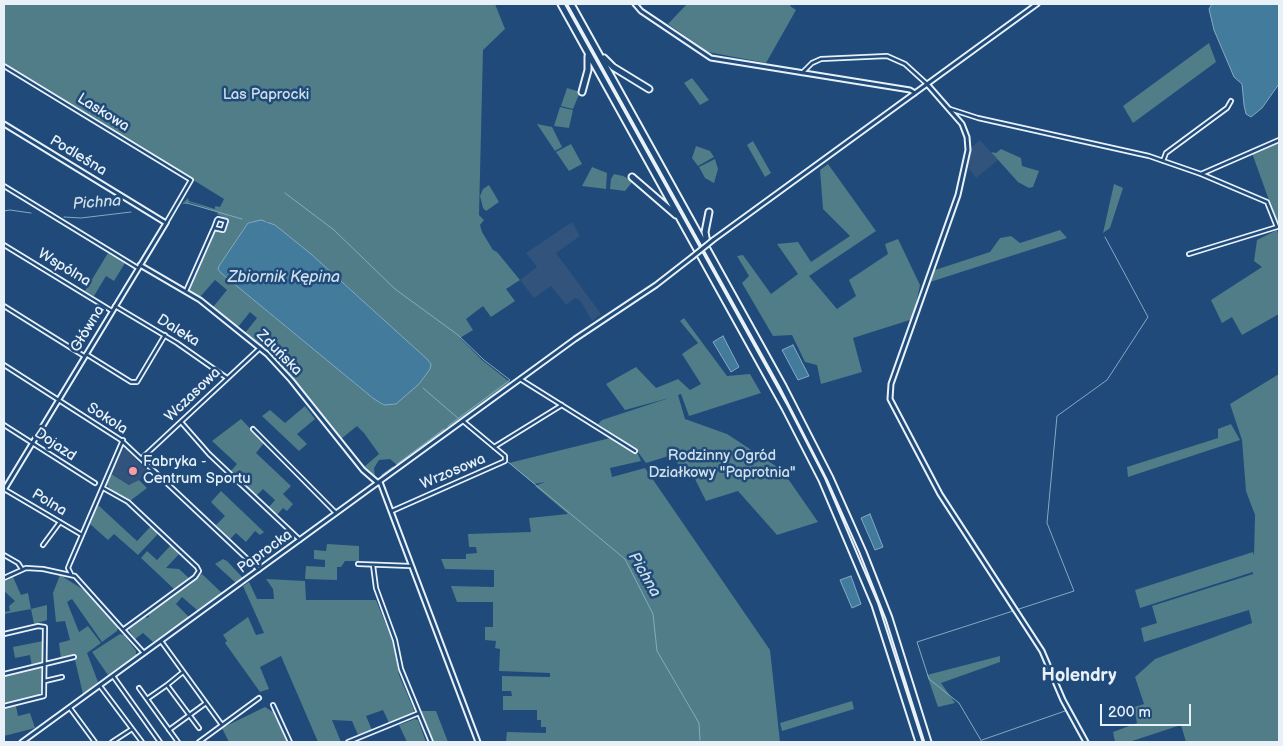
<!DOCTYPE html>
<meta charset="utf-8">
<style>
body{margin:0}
#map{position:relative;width:1283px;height:746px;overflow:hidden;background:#1f4a7a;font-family:"Balsamiq Sans",sans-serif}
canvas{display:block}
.frame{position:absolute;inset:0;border:5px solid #e8f1f8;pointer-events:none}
.scale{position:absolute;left:1100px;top:704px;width:91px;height:22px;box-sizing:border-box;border:2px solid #e8f1f8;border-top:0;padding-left:6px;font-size:15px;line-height:18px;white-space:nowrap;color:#e8f1f8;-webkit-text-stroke:4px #1f4a7a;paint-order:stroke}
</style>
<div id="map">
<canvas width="1283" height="746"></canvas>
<div class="frame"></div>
<div class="scale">200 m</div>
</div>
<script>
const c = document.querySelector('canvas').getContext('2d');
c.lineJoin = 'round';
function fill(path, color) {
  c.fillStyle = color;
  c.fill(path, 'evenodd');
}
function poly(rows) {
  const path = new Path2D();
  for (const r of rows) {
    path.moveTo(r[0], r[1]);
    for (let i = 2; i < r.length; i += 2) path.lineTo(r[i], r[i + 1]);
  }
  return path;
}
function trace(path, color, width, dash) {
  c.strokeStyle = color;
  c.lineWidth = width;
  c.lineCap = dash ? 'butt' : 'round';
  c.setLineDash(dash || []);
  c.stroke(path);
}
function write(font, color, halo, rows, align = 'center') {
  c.font = font + ' "Balsamiq Sans",sans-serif';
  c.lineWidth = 5;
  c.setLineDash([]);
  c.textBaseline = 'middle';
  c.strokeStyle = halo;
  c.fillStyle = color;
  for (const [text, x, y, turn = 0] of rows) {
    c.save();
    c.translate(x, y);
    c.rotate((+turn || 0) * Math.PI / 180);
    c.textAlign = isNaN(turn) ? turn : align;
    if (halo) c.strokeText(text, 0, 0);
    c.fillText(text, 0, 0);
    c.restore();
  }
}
fill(poly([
 [980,140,998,160,976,178,968,167,970,149],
 [572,222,580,236,556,253,601,314,592,321,580,300,575,298,566,305,551,286,534,298,520,280,537,267,526,253],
 [126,449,147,471,139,480,130,485,111,474,122,450]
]), '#32547c');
fill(poly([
 [4,4,495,4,505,29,483,50,479,215,484,220,480,225,482,232,493,250,497,252,520,280,506,289,515,301,491,317,483,306,466,319,473,330,460,338,482,360,511,383,398,466,390,459,379,460,374,468,375,477,373,477,364,467,379,454,364,433,357,426,341,439,282,366,245,333,257,318,250,312,238,327,213,307,227,290,215,280,200,297,188,291,215,231,222,232,228,224,225,218,217,214,218,212,189,202,187,204,182,204,188,198,189,201,215,209,215,206,220,207,224,199,4,63],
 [267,221,311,254,427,359,430,369,419,384,384,405,374,399,221,273,219,266,249,222],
 [687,4,792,4,790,6,796,10,766,63,708,52,668,24],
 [1209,43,1216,62,1133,123,1123,106],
 [692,78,709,100,700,105,684,83],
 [567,88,580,92,573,109,561,106],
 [560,107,573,110,569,128,554,126],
 [537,124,552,127,562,147,555,151],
 [753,141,771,173,765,177,747,145],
 [1279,142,1279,228,1252,153],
 [571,144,582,164,569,171,556,152],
 [696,146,710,151,714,157,698,166,692,158],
 [1001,149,1021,158,1022,166,1039,171,1033,187,1029,188,1018,182,991,152,996,153],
 [715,159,718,169,714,183,705,178,699,167],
 [828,164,876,231,809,276,837,309,856,296,849,280,888,254,885,244,898,239,920,285,913,319,853,338,862,372,821,384,817,365,805,362,792,335,773,336,742,283,749,276,737,256,743,255,771,294,798,274,777,244,798,242,811,262,850,236,823,209,820,170],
 [592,167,607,173,606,189,582,186],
 [614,174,623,176,633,181,625,191,610,189,611,179],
 [1114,184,1123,188,1110,228,1103,233],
 [489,185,499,202,486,211,483,208,480,196,483,189],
 [1060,230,1067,238,930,282,935,270,990,252,1000,238,1011,236,1020,243],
 [1277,230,1279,236,1279,314,1242,335,1232,317,1222,323,1211,300,1262,267,1254,261,1257,240],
 [108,253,125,263,114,281,106,276,94,296,85,291],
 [684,318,727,376,750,374,761,393,689,416,681,394,678,395,685,419,727,434,782,470,818,522,777,535,738,491,706,501,690,469,680,472,675,454,646,463,635,448,598,424,602,420,669,398,625,410,606,384,636,367,656,388,678,379,690,390,701,384,682,354,698,343,680,321],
 [1279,374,1279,742,1186,742,1181,725,1129,742,1115,742,1113,732,1137,723,1134,707,1144,704,1135,677,1155,659,1252,623,1249,610,1144,642,1141,628,1157,623,1152,606,1253,574,1253,572,1140,608,1135,590,1253,552,1254,556,1255,515,1246,491,1242,440,1230,404],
 [305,406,315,419,297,434,307,444,299,451,262,416,270,410,285,423],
 [241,419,264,443,256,453,291,486,283,494,293,504,287,511,283,508,276,516,268,508,275,500,263,489,256,496,230,472,237,464,212,441],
 [1231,424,1240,440,1128,477,1127,467,1218,438,1218,429],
 [610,438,638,454,641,461,610,468,612,477,645,468,770,650,780,742,506,742,507,732,546,733,546,727,541,727,541,720,537,720,537,710,503,710,503,696,512,696,511,691,502,691,502,676,550,677,550,673,499,671,500,649,495,648,496,641,485,640,485,627,493,627,493,602,457,602,451,586,494,587,494,570,445,569,441,559,466,559,466,554,477,553,476,547,469,547,468,534,531,532,529,518,568,514,535,486,545,482,534,484,509,463],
 [111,474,129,485,139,480,147,488,130,501,109,488,107,484],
 [221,491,264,532,260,535,255,531,246,542,236,533,230,539,216,525,225,516,211,502],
 [98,505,137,541,151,526,157,531,157,535,138,555,114,534,108,540,90,524],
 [327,544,359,546,359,561,345,561,341,567,337,567,337,580,305,579,306,566,325,567,325,560,314,559,314,550,326,551],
 [171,545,180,553,166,568,179,569,189,578,174,589,141,558,147,551,157,560],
 [223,559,227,561,243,578,236,583,215,564],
 [202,574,222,593,197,610,182,597,176,604,189,617,153,642,143,633,135,639,129,630,130,627,145,616,147,618,149,617,148,614],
 [60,575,84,590,118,627,117,631,102,642,72,599,67,602,79,632,88,626,101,643,87,653,98,682,83,694,74,656,61,659,59,643,70,640,65,621,56,622,53,593],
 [13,577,21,595,28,593,31,609,47,605,47,620,34,624,31,609,4,614,4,612,10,611,9,606,15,601,4,591,4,582],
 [266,579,305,581,306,600,376,600,393,642,399,675,414,710,413,714,389,723,383,710,366,716,372,730,358,735,352,721,332,720,341,742,318,742,281,656,260,667,269,689,260,692,225,643,227,641,223,635,248,617,256,635,264,633,243,586,249,582,257,599,274,599,273,589],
 [120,634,124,635,136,651,136,655,108,675,92,652],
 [43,641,43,665,32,667,30,655,15,658,13,647],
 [1000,656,1000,662,941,683,955,703,938,707,927,675],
 [43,667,43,690,38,696,4,703,4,675],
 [852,701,854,709,782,731,780,723],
 [16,706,18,716,30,713,35,728,4,736,4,708],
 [265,707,273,712,287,742,229,742,222,728],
 [421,711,436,711,448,742,434,742],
 [415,719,418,720,426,742,407,742,399,725]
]), '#507d87');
const water = poly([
 [1212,4,1279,4,1279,84,1262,108,1251,117,1246,114,1244,105,1242,84,1234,77,1214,30,1209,9,1212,4],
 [261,220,275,225,311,254,427,359,431,364,430,369,419,384,396,404,384,405,374,399,221,273,218,269,219,266,248,223,261,220],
 [723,336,739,367,731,372,713,342,723,336],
 [793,345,809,376,798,380,782,350,793,345],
 [870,514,883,547,875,550,861,518,870,514],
 [851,576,861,604,852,608,840,580,851,576]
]);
fill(water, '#437b9d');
trace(water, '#85aac1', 1);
trace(poly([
 [285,193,334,230,395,289,458,335,484,360,510,380,448,426],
 [187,203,242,219],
 [4,211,10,210,31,213],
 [64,217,81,218,131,212],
 [423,388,459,419],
 [464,425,504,458],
 [508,462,625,559,653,614,657,651,699,723,700,740],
 [397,464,444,429],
 [382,475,393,467],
 [1019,609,1074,591,1047,523,1057,416,1107,380,1148,317,1105,237],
 [982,740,1065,711],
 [982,742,959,703,929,679,917,642,1013,611]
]), '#85aac1', 1);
const minor = poly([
 [4,66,191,180,166,223],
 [802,73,812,63,821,59,887,56,905,64,927,84],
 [950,109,978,118,1149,156,1201,174,1267,202,1277,227,1189,254],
 [1163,161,1166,153,1227,108,1231,101],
 [1201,174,1279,140],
 [4,186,138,268],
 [4,245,112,311],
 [186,291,213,230,214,228,217,220,218,219,226,221,223,230,214,228],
 [4,306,84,356],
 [115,306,177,343,227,378],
 [86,354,131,382,137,382,165,335],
 [4,365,121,440,259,570],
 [520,379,635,451],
 [181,422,209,454,300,540],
 [4,425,95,483],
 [253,429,336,513],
 [494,447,562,405],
 [141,459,260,348],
 [103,488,128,502,197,567,199,571,195,577,124,629],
 [4,489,82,535],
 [392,511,505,461,505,456,463,421],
 [43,545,60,522],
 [4,555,18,563,22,569],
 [358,564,410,566],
 [373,565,376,588,395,640,401,669,431,742],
 [71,574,68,568,70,563,123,440],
 [4,578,26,568,43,569,75,576,144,653],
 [4,634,38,626,45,627,44,696,4,706],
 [161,641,222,725],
 [4,674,74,657],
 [113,676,160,742],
 [45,681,62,677],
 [167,685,183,672],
 [100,686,142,742],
 [139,688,178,742],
 [147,699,167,685,199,728],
 [273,705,290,742],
 [70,708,95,742],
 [169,730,206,703],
 [112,742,132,729],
 [199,742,259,698],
 [348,742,419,713]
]);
const tertiary = poly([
 [635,4,641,11,711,58,910,90,915,93],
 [927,84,962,124,967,137,968,150,958,195,891,384,890,399,940,494,1042,651,1063,700,1086,742],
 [4,124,166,223,4,490],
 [713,240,1037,4],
 [140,265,200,300,267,354,291,380,363,470,378,483],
 [380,482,478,742],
 [22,742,575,339,656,285,692,257]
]);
const motorway = poly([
 [561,4,785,408,822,480,875,605,919,742],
 [571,4,783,386,830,478,863,552,889,618,928,742],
 [604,58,613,67,649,89],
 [582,92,588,70,588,56],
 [632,177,676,215],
 [707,243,705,232,709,212]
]);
trace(minor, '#e8f1f8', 6);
trace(tertiary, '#e8f1f8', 7);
trace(motorway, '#e8f1f8', 9);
trace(minor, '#1f4a7a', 2.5);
trace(tertiary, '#1f4a7a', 3);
trace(motorway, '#1f4a7a', 5);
const tertiaryBridge = poly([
 [692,257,713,240]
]);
trace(tertiaryBridge, '#e8f1f8', 7, []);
trace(tertiaryBridge, '#1f4a7a', 3);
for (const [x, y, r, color] of [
 [133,471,5,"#ff9aa2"]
]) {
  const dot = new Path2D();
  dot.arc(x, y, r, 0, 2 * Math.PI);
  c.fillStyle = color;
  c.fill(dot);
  trace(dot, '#1f4a7a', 2);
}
write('15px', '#d1e0e7', '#1f4a7a', [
 ["Las Paprocki",266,95],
 ["Rodzinny Ogród",722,456],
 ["Działkowy \"Paprotnia\"",722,473]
]);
write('15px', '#e8f1f8', '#1f4a7a', [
 ["Laskowa",103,113,32],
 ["Podleśna",78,156,31],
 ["Wspólna",64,268,31],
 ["Główna",88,329,-59],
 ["Daleka",178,331,32],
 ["Zduńska",279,353,45],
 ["Wczasowa",193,395,-44],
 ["Sokola",107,419,33],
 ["Dojazd",55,445,34],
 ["Wrzosowa",453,472,-23],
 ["Polna",49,503,31],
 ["Paprocka",265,552,-36]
]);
write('15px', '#e8f1f8', '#1f4a7a', [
 ["Fabryka -",143,462],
 ["Centrum Sportu",143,479]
], 'left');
write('italic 16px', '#cfdfea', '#1f4a7a', [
 ["Pichna",97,203,-4],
 ["Zbiornik Kępina",284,278],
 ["Pichna",644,575,60]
]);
write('bold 18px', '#e8f1f8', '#1f4a7a', [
 ["Holendry",1079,676]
]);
</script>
